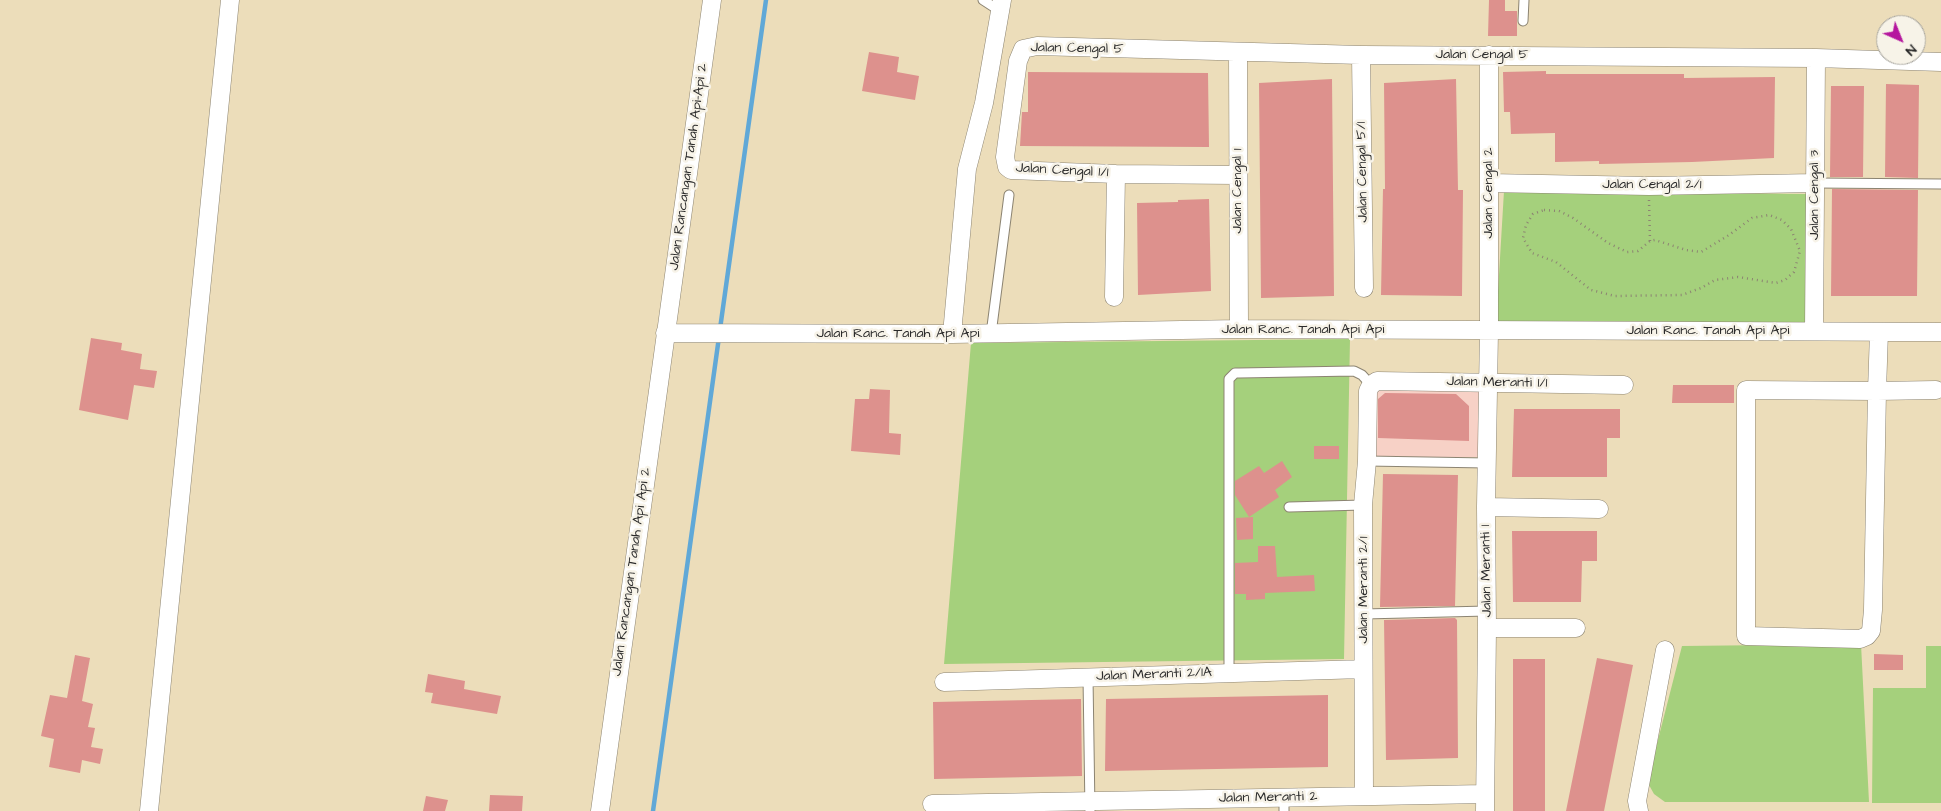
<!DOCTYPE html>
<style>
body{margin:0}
#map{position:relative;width:1941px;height:811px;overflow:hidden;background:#ecddba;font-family:"Architects Daughter",sans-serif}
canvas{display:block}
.north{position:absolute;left:1876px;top:15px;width:50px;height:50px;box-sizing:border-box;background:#f7f3e8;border:1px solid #a5a39c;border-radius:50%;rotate:136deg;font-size:14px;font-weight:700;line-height:20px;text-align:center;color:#2b2b2b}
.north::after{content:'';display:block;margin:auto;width:18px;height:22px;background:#b5179e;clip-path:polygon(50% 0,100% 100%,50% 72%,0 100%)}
</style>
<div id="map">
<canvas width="1941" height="811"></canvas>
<div class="north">N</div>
</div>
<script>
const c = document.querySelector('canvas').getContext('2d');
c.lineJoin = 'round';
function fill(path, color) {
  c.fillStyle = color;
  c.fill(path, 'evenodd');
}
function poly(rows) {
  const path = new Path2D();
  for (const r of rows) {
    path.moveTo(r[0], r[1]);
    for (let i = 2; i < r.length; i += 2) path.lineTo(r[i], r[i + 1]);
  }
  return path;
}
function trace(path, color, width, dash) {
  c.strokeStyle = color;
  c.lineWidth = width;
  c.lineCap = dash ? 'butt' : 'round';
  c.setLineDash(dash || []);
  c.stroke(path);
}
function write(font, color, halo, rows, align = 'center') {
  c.font = font + ' "Architects Daughter",sans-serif';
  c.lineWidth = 5;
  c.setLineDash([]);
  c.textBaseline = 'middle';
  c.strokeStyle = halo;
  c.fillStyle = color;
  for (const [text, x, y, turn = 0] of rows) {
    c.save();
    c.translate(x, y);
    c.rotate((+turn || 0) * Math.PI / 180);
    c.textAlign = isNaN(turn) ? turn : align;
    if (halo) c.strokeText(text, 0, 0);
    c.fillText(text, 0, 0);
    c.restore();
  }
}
fill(poly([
 [1371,388,1481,388,1481,457,1371,458]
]), '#f7d1c6');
fill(poly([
 [1504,191,1806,194,1809,325,1496,325],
 [1350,339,1344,659,944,664,971,343],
 [1861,644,1869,802,1665,802,1654,794,1649,785,1650,771,1682,646],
 [1926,646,1941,646,1941,803,1872,803,1873,688,1926,688]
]), '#a5d07c');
trace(poly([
 [720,329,766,0],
 [653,811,719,337]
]), '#60a8d7', 4.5);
fill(poly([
 [1489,0,1505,0,1505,11,1517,11,1517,36,1488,36],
 [869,52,899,57,897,72,919,76,915,100,862,91],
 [1546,71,1546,74,1684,74,1684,78,1775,77,1774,158,1692,162,1599,164,1599,161,1555,162,1555,133,1511,134,1510,112,1504,112,1503,72],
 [1028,72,1208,73,1209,147,1020,146,1022,112,1028,112],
 [1332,79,1334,296,1261,298,1259,83],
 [1456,79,1458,190,1463,190,1462,296,1381,295,1383,189,1385,189,1384,83],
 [1886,84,1919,85,1918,178,1885,177],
 [1831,86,1864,86,1863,177,1830,177],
 [1832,189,1918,190,1917,296,1831,296],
 [1209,199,1211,291,1138,295,1137,203,1178,202,1178,200],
 [91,338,122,343,121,350,142,354,140,369,157,371,154,388,134,385,128,420,79,410],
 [1673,385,1734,385,1734,403,1672,403],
 [870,389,890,390,889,433,901,434,900,455,851,451,855,399,869,399],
 [1385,393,1456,394,1469,406,1469,441,1378,438,1378,399],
 [1514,409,1620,409,1620,438,1607,438,1607,477,1512,477],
 [1314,446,1339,446,1339,459,1314,459],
 [1282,461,1292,477,1275,490,1279,497,1249,517,1235,495,1235,481,1259,466,1264,473],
 [1383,474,1458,475,1455,606,1380,607],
 [1253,517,1253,539,1237,540,1236,518],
 [1512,531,1597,531,1597,561,1582,561,1581,602,1513,602],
 [1258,546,1275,546,1277,577,1314,575,1315,591,1265,593,1265,599,1246,600,1246,594,1235,594,1235,563,1258,562],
 [1455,618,1457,620,1458,758,1386,760,1384,620],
 [1874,654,1903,655,1903,670,1874,670],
 [75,655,90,658,82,701,93,704,88,727,95,728,91,747,103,749,100,764,82,760,80,773,49,767,54,739,41,736,50,695,67,698],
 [1597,658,1633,665,1604,811,1566,811],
 [1513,659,1545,659,1545,811,1513,811],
 [428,674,465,681,464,689,501,696,497,714,431,703,433,693,425,692],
 [1328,695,1328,767,1105,771,1106,699],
 [1081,699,1082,776,934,779,933,702],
 [490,795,523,796,522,811,489,811],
 [426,796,448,800,445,811,423,811]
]), '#dd918d');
const lane = poly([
 [983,0,1000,11],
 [1523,21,1524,0],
 [1815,183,1941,184],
 [991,334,1009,195],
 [1367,461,1487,463],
 [1289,507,1363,505],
 [1364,614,1487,611],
 [1229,673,1229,379,1235,373,1239,373,1354,371,1362,375,1371,385],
 [1088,677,1090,811],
 [1284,797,1284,811]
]);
const street = poly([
 [1238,53,1239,329],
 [1361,55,1364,288],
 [1238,175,1116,174,1011,170,1007,167,1005,157,1018,61,1023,49,1037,46,1361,55,1816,58,1941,62],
 [1489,183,1649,186,1815,183],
 [1114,297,1116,174],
 [1814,331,1816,58],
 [1879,332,1877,391,1873,610,1871,631,1867,636,1860,639,1746,636,1746,390,1877,391,1936,390],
 [665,333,952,334,1239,329,1941,332],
 [952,334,967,169,984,103,1002,0],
 [1486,507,1599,509],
 [1487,628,1576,628],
 [944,682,1363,669],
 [1364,796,1363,505,1367,461,1368,391,1371,385,1377,381,1624,385],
 [932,804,1485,794],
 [149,811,230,0],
 [600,811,712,0],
 [1485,811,1487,628,1486,507,1489,331,1489,55],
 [1639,811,1637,801,1665,650]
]);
trace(lane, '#8c8472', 11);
trace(street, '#8c8472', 19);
trace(poly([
 [1649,200,1650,241],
 [1544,210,1559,211,1573,218,1608,243,1627,252,1638,251,1650,241,1655,240,1686,250,1701,252,1729,235,1752,218,1769,215,1782,220,1791,229,1800,251,1794,272,1785,280,1776,283,1738,277,1715,280,1701,288,1682,295,1615,296,1591,290,1556,262,1532,253,1523,238,1526,225,1533,214,1544,210]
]), '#8c8472', 2.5, [1, 4]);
trace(lane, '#fff', 9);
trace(street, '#fff', 18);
write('14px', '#2b2b2b', '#f7f3e8', [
 ["Jalan Cengal 5",1077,49,1],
 ["Jalan Cengal 5",1482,55],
 ["Jalan Rancangan Tanah Api-Api 2",689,167,-82],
 ["Jalan Cengal 1/1",1062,171,3],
 ["Jalan Cengal 5/1",1363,172,-91],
 ["Jalan Cengal 2/1",1652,185],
 ["Jalan Cengal 1",1238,191,-90],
 ["Jalan Cengal 2",1489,193,-90],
 ["Jalan Cengal 3",1815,195,-90],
 ["Jalan Ranc. Tanah Api Api",1303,330],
 ["Jalan Ranc. Tanah Api Api",1708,331],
 ["Jalan Ranc. Tanah Api Api",898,334],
 ["Jalan Meranti 1/1",1497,383,1],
 ["Jalan Meranti 1",1487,571,-91],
 ["Jalan Rancangan Tanah Api Api 2",632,572,-82],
 ["Jalan Meranti 2/1",1364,590,-90],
 ["Jalan Meranti 2/1A",1154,675,-2],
 ["Jalan Meranti 2",1268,798,-1]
]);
</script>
